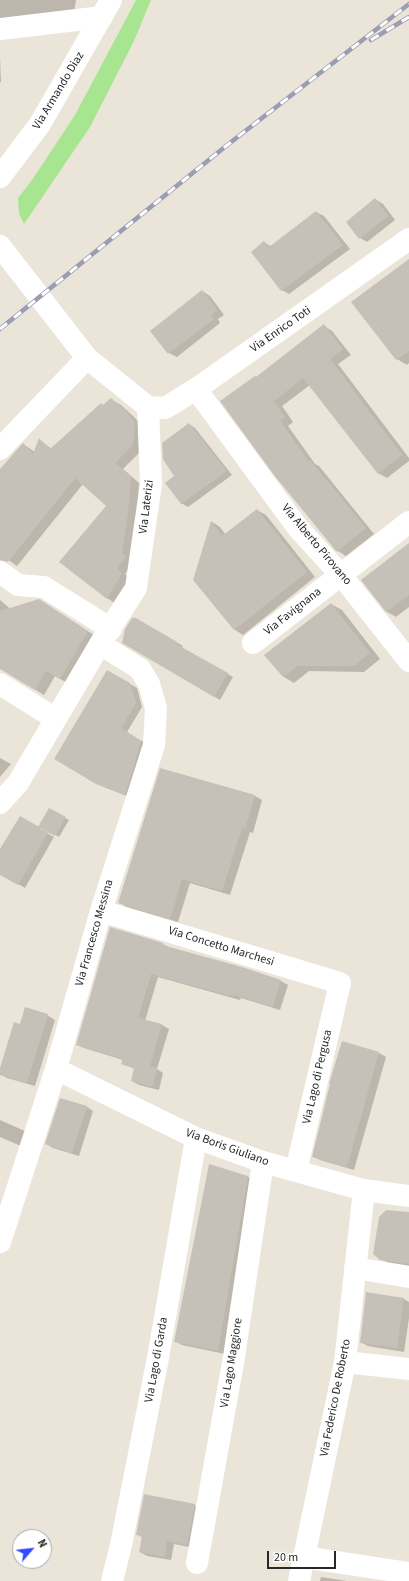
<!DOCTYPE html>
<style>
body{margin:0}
#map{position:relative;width:409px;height:1581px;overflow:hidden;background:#ebe4d8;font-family:"Source Sans 3",sans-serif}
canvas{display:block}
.north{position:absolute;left:12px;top:1529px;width:40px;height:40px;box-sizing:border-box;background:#fff;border:1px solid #a9a9a9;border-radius:50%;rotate:62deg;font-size:11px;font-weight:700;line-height:16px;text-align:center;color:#282828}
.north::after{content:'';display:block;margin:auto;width:14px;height:18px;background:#3149ff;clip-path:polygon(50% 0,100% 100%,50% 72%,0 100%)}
.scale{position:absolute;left:267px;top:1551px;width:69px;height:18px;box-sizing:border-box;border:2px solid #282828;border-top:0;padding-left:5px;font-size:12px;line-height:14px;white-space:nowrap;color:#282828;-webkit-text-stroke:3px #fff;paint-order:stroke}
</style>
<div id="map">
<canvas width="409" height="1581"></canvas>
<div class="north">N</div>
<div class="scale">20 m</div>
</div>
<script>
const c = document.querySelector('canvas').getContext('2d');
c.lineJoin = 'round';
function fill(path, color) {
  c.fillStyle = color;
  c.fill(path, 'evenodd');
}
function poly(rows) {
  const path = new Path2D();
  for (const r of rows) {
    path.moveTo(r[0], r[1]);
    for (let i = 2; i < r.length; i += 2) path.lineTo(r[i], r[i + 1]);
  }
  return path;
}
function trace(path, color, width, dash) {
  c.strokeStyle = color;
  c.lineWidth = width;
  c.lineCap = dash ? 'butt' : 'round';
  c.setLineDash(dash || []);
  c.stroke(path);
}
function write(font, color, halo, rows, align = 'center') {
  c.font = font + ' "Source Sans 3",sans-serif';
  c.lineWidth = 3;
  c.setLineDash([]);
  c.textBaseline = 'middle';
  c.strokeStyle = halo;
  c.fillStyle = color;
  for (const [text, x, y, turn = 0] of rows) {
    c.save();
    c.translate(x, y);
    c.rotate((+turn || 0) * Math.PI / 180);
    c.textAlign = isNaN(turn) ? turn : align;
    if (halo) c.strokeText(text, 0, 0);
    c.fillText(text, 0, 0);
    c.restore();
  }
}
fill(poly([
 [136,0,151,0,134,41,90,127,24,224,19,214,18,198,32,180,75,115]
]), '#a8e591');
fill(poly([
 [0,0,76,0,74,13,0,23],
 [0,57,1,82,0,82],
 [375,199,383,204,395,220,367,242,360,238],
 [316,212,324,216,350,249,289,294,282,290,264,242,272,247],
 [409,260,409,363,407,365,397,359],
 [202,291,210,296,224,315,218,319,220,323,177,357,169,353],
 [324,326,332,331,351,355,338,364,409,458,409,461,387,478,378,473,310,385,282,406,293,422,288,426,315,464,319,466,374,534,346,556,338,551,256,378],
 [112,400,121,405,135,418,144,429,142,450,123,469,139,483,135,561,125,574,130,579,116,604,107,598,107,505,83,484,17,566,0,554,0,471,23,444,35,452,39,440,52,449],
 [189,424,195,428,232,475,188,507,181,503,175,476],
 [257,510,266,515,315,577,243,635,235,630,194,579,212,522,220,527,225,534],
 [409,545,409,607,396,617,387,612,363,580],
 [0,600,43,637,72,621,97,637,69,684,55,676,44,695,0,668],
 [331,604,342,610,380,659,364,672,309,671,294,683,284,677,265,655],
 [136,619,183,646,182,648,233,677,220,700,124,642],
 [130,684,137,688,142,707,127,732,148,745,132,798,104,787],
 [0,758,11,764,0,777],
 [255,796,262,800,253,833,250,832,230,895,190,883,178,922,127,907,120,903],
 [49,809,69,820,59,837,41,827,40,829,54,837,25,888,0,873,0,851,38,828],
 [162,944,169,947,241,968,281,981,288,985,280,1010,241,998,240,1000,158,977,145,1021,162,1025,169,1029,157,1069,163,1073,159,1090,139,1085,132,1081,135,1069,122,1064,123,1060,84,1048,77,1045],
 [47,1015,55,1020,35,1086,7,1078,0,1074,0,1072],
 [379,1053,386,1057,354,1170,320,1160,313,1156],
 [60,1099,87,1107,93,1111,79,1156,53,1148,46,1144],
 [0,1120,27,1132,21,1146,0,1137],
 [210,1165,248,1177,255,1181,225,1354,182,1345,175,1341],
 [409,1213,409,1267,392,1265,381,1259],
 [404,1299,409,1302,409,1318,404,1352,368,1346,361,1342],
 [194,1505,201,1509,194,1548,174,1544,171,1560,147,1556,140,1552,143,1538,137,1534],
 [321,1577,347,1581,320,1581]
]), '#0003');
fill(poly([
 [375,198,388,216,359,239,346,222],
 [316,211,343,245,281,291,251,252,264,241,269,247],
 [409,259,409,351,396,360,351,302],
 [202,290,217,310,211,315,214,319,168,354,150,331],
 [324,324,343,349,330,359,402,455,378,474,303,378,274,401,285,417,280,421,309,461,310,460,366,528,337,552,274,475,220,401,255,376,256,377],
 [111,398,126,411,135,423,133,445,115,463,131,477,128,513,122,553,126,556,117,568,122,573,107,599,59,562,106,506,75,478,8,562,0,560,0,469,23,443,33,454,39,438,50,449,101,403,103,405],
 [189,423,227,471,181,504,165,483,174,476,163,459,162,443],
 [257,509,307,572,234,630,193,580,211,521,222,536],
 [409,543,409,595,386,612,361,580],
 [39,599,88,631,60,679,46,671,35,690,0,669,0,611],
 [331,603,370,653,354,666,298,666,283,677,264,655],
 [132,618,136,618,177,642,176,644,228,673,214,697,122,643,125,629],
 [107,670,130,683,136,703,121,728,141,741,125,795,96,784,54,759],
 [160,768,255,795,245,829,242,828,222,891,182,879,170,919,118,903],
 [49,808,66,817,55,836,38,827],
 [20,816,48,832,18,885,0,875,0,849],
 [110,927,163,943,162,945,242,967,281,980,273,1007,234,995,234,997,151,974,138,1018,162,1024,150,1066,157,1068,152,1087,131,1081,134,1068,121,1064,123,1059,76,1045],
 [25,1007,48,1014,27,1083,0,1075,0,1068,14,1022,20,1024],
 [342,1041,379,1052,347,1167,312,1157,330,1084,329,1084],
 [60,1098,87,1106,72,1153,45,1144],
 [209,1164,248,1176,218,1351,174,1342],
 [386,1210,409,1212,409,1264,380,1260,373,1254,379,1217],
 [366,1292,404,1298,397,1348,360,1343],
 [144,1494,195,1504,187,1545,167,1541,165,1557,139,1552,142,1536,136,1535]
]), '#c6c1b8');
trace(poly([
 [0,29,102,17],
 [0,177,40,124,111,0],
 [0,246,87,358,148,407,151,484,136,588,100,644,18,783,0,803],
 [196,389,298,528,341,575,409,661],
 [148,407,165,408,196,389,409,239],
 [0,449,87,358],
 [0,572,18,585,44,587,111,629],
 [253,643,409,522],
 [0,684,56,719],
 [101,911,340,983,296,1171],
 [56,1069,196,1138,263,1162,364,1190,409,1196],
 [0,1242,56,1069,101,911,154,745,156,708,149,684,140,669,100,644],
 [355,1268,409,1277],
 [345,1362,409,1369],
 [303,1557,409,1573],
 [197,1563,234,1357,263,1162],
 [112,1581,121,1545,158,1358,196,1138],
 [299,1581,345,1362,364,1190]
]), '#fff', 22);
const rail = poly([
 [371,40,409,17],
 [0,329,226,146,409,4]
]);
trace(rail, '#9b9db3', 4.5);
trace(rail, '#fff', 3, [9]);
write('12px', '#282828', '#fff', [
 ["Via Armando Diaz",59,91,-59],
 ["Via Enrico Toti",281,330,-35],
 ["Via Laterizi",147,507,-83],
 ["Via Alberto Pirovano",316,545,50],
 ["Via Favignana",293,612,-38],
 ["Via Francesco Messina",95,933,-74],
 ["Via Concetto Marchesi",221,947,17],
 ["Via Lago di Pergusa",318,1077,-77],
 ["Via Boris Giuliano",227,1148,20],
 ["Via Lago di Garda",157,1360,-80],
 ["Via Lago Maggiore",232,1363,-81],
 ["Via Federico De Roberto",336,1398,-79]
]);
</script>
